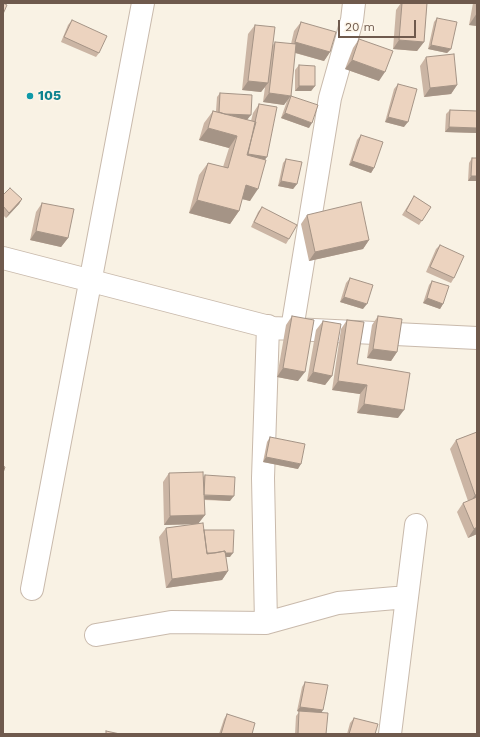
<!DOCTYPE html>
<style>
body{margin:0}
#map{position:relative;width:480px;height:737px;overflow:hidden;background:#f9f2e4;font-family:"Work Sans",sans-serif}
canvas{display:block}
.frame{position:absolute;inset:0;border:4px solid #6f5a4d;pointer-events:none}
.scale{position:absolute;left:338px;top:20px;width:78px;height:18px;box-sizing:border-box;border:2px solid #6f5a4d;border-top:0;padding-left:5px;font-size:12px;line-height:14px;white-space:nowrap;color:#6f5a4d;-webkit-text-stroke:3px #fdf6ea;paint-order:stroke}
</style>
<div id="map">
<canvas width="480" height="737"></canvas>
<div class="frame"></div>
<div class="scale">20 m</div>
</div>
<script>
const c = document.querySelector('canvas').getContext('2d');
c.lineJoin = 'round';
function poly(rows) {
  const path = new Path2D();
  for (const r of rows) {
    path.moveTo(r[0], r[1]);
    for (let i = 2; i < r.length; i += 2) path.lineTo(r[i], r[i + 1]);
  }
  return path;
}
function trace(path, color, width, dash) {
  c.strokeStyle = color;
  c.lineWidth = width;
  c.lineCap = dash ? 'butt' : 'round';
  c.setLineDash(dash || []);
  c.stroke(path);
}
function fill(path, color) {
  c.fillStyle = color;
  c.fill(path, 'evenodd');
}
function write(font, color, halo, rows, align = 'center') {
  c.font = font + ' "Work Sans",sans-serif';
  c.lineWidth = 3;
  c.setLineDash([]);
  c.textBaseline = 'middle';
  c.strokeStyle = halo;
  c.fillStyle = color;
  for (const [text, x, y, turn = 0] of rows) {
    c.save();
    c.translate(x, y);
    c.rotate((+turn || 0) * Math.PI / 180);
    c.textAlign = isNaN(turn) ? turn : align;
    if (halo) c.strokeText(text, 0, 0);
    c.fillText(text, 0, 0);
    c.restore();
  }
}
const minor = poly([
 [3,258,273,328,477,338],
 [292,329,330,98,352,20,354,3],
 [32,589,143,3],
 [266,623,263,478,268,326],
 [96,635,171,622,266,623,338,603,407,597],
 [390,734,416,525]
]);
trace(minor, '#c9baac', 24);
trace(minor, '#fff', 22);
fill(poly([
 [401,3,427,3,424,42,417,51,393,49,396,10],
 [473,3,477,3,477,26,469,25],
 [437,18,451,49,447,53,428,49,434,22],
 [72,20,99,53,96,57,61,42,68,25],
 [301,22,330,52,324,61,295,53,284,105,263,102,265,87,261,92,242,90,248,34,255,25,272,46,275,42,291,44,294,31],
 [359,39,379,81,345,69,353,48],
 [426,57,457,85,451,94,424,97,420,66],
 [299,65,315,86,311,91,295,91,295,70],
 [398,84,404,127,385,122,394,89],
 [220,93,248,120,251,121,253,113,259,104,265,160,250,201,242,199,239,211,230,224,189,213,199,175,208,163,223,167,229,148,199,140,204,123,213,111,216,111,217,97],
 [291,96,309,128,281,118,287,101],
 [450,110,477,111,477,133,445,132,446,114],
 [361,135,374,168,371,173,349,165,357,140],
 [472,158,477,158,477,181,468,181,469,163],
 [286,159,297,184,293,189,278,186,283,163],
 [3,195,22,199,19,204,6,218,3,215],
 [414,196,431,207,419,225,402,215],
 [42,203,68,238,61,247,30,240,36,212],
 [262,207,289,239,286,244,251,227,258,212],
 [307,215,369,240,363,249,309,261,301,224],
 [440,245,454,278,451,283,426,272,436,249],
 [350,278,363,309,340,302,346,283],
 [432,281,443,304,440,309,423,303,429,285],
 [292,316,298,381,277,377,286,325],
 [378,316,397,352,391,361,367,358,372,325],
 [347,320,357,364,398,418,357,413,360,394,332,390,341,329],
 [323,321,332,376,325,385,307,381,316,330],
 [477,432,477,534,468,538,457,512,463,503,468,501,450,449,456,440],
 [270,437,298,469,263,462,267,442],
 [169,473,203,477,205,475,230,501,204,500,205,515,198,523,204,530,230,557,226,557,228,571,222,580,166,588,159,537,166,528,196,524,164,525,163,482],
 [305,682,322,712,326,734,295,734,296,716,299,712,297,711,302,687],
 [227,714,252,734,219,734,224,719],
 [354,718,375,734,347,734,350,723]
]), '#cbb5a4');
fill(poly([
 [477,13,477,26,469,25],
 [399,40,424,42,417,51,393,49],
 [295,42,330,52,324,61,289,51],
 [431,45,451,49,447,53,428,49],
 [352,60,385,72,379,81,345,69],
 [248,81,268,83,261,92,242,90],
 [457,85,451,94,424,97,430,88],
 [299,86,315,86,311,91,295,91],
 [269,93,291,96,284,105,263,102],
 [219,113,251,115,247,120],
 [285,113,312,123,309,128,281,118],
 [388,117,408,122,404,127,385,122],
 [449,127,477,128,477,133,445,132],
 [208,128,237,136,229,148,199,140],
 [248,154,267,157,260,166,242,163],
 [352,161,374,168,371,173,349,165],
 [471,176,477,176,477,181,468,181],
 [281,181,297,184,293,189,278,186],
 [246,185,258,189,250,201,238,198],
 [22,199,19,204,6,218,9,213],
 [197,200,239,211,230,224,189,213],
 [36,231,68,238,61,247,30,240],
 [369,240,363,249,309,261,315,252],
 [344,297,367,304,363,309,340,302],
 [427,298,443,304,440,309,423,303],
 [373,349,397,352,391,361,367,358],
 [283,368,305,372,298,381,277,377],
 [313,372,332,376,325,385,307,381],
 [338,381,367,385,360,394,332,390],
 [364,404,404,410,398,418,357,413],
 [266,457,301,464,298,469,263,462],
 [203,495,234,496,230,501,200,499],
 [475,495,477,495,477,501,469,504],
 [205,515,198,524,164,525,170,516],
 [477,527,477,534,468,538,474,529],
 [204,553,233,553,230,557,201,557],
 [228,571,222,580,166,588,172,579],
 [300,707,323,710,320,715,297,711]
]), '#a59486');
const building = poly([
 [3,3,7,5,3,14,3,3],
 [402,3,427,3,424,42,399,40,402,3],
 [437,18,457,22,451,49,431,45,437,18],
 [72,20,107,36,99,53,64,37,72,20],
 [301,22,336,32,330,52,295,42,301,22],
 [255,25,275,27,268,83,248,81,255,25],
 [359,39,393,51,385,72,352,60,359,39],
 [275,42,296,44,291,96,269,93,275,42],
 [454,54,457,85,430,88,426,57,454,54],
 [299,65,315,66,315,86,299,86,299,65],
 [398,84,417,89,408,122,388,117,398,84],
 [220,93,252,95,251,115,225,114,219,112,220,93],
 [291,96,318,105,312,123,285,113,291,96],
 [259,104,277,107,267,157,248,154,259,104],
 [450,110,477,111,477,128,449,127,450,110],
 [213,111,256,122,247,155,266,160,258,189,246,185,239,211,197,200,208,163,228,168,237,136,208,128,213,111],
 [361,135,383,142,374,168,352,161,361,135],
 [472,158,477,158,477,176,471,176,472,158],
 [286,159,302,162,297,184,281,181,286,159],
 [10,188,22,199,9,213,3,206,3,195,10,188],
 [414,196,431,207,422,221,406,211,414,196],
 [361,202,369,240,315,252,307,215,361,202],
 [42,203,74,209,68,238,36,231,42,203],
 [262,207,297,225,289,239,254,222,262,207],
 [440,245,464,256,454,278,430,267,440,245],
 [350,278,373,285,367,304,344,297,350,278],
 [432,281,449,286,443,304,427,298,432,281],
 [292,316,314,320,305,372,283,368,292,316],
 [378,316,402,319,397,352,373,349,378,316],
 [347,320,364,322,357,364,410,373,404,410,364,404,367,385,338,381,347,320],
 [323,321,341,324,332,376,313,372,323,321],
 [477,432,477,495,475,495,456,440,477,432],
 [270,437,305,444,301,464,266,457,270,437],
 [3,466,5,467,3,473,3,466],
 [203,472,205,515,170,516,169,473,203,472],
 [205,475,235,477,234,496,204,495,205,475],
 [477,497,477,527,474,529,463,503,477,497],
 [203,523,207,554,225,551,228,571,172,579,166,528,203,523],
 [204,530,234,530,233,553,225,553,225,551,215,553,207,553,204,530],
 [305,682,328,685,323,710,300,707,305,682],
 [299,711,328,713,326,734,298,734,299,711],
 [227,714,255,723,252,734,221,734,227,714],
 [354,718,378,724,375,734,349,734,354,718],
 [106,731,120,734,106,734,106,731]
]);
fill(building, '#ecd3bf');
trace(building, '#a59486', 1);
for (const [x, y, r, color] of [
 [30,96,4,"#0f9aa8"]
]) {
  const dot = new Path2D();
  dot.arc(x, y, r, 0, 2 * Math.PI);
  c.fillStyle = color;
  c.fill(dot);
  trace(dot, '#fdf6ea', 1.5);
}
write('bold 14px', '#0d838f', '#fdf6ea', [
 ["105",38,96]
], 'left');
</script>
